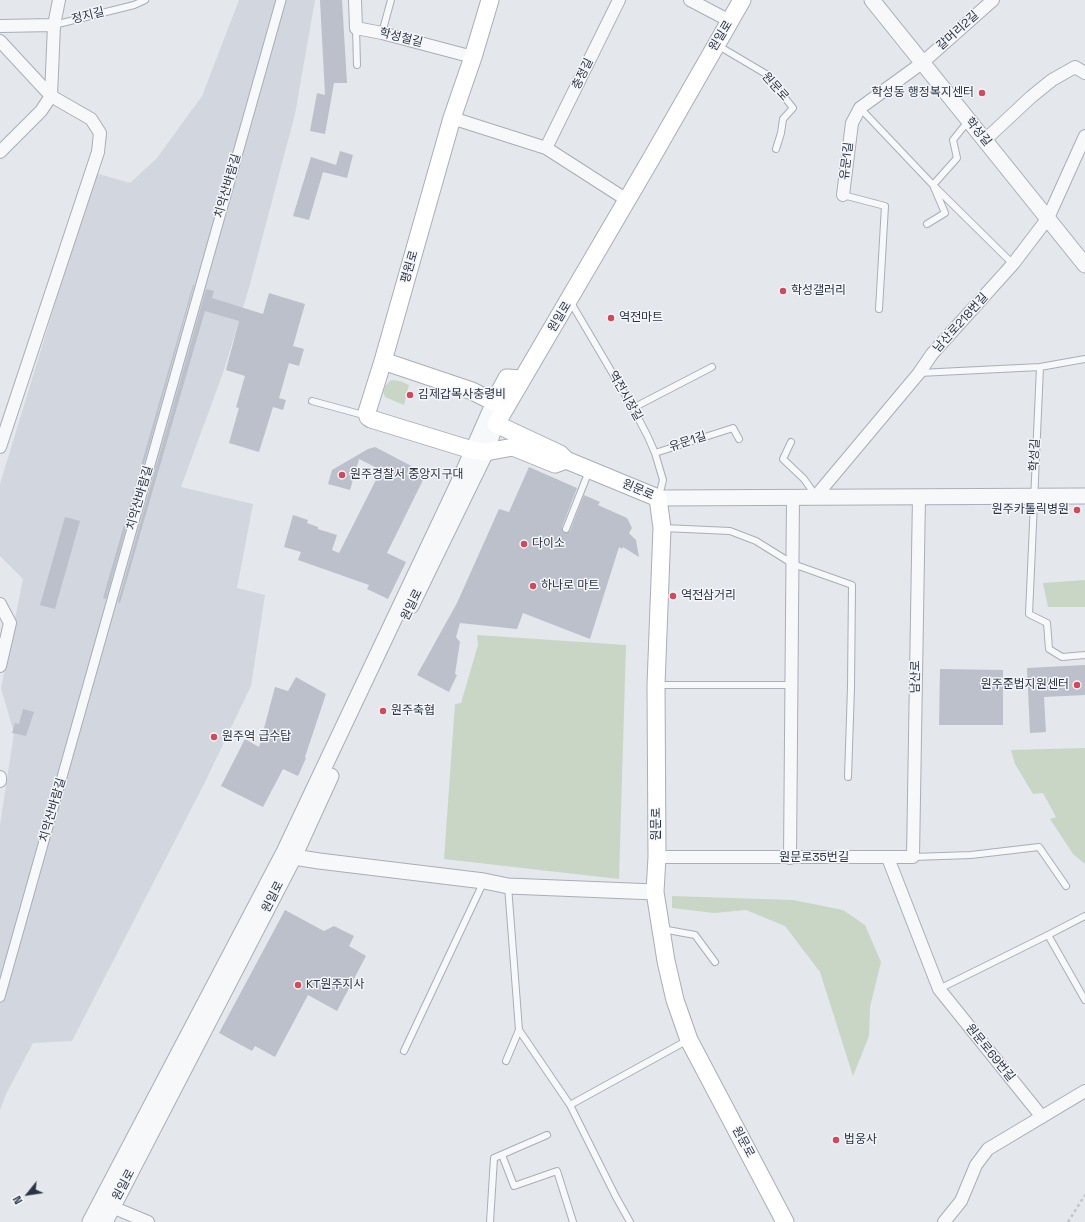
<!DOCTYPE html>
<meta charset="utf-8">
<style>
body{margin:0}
#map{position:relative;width:1085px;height:1222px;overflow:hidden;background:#e4e7ec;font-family:"Space Grotesk",sans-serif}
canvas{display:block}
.north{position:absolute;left:8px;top:1174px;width:40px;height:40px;-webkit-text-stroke:3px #f4f6f9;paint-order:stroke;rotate:240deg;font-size:11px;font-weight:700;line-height:16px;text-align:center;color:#2b3445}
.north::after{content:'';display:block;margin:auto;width:14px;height:18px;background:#2b3445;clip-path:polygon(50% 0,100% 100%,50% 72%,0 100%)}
</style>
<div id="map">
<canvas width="1085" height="1222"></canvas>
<div class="north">N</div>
</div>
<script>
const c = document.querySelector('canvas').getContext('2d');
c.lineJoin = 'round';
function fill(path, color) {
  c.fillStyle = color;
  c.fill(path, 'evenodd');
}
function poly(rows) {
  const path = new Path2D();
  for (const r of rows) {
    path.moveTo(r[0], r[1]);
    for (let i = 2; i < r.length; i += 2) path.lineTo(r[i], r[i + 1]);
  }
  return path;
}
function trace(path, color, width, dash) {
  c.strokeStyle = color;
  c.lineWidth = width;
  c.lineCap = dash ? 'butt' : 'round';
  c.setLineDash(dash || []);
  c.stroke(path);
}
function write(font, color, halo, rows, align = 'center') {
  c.font = font + ' "Space Grotesk","Noto Sans KR",sans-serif';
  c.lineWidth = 3;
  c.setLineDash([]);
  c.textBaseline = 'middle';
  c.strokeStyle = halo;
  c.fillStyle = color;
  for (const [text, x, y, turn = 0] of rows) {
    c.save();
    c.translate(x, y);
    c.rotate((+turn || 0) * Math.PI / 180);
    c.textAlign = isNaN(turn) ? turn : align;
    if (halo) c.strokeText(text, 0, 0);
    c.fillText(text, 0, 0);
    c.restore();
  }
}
fill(poly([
 [239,0,315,0,295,114,249,288,223,373,181,487,253,504,237,588,265,595,251,686,204,784,72,1041,33,1043,6,1094,0,1110,0,825,14,733,1,688,23,579,0,556,0,484,95,173,130,183,157,158,202,96]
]), '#d2d6de');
fill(poly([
 [391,380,400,381,409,385,404,405,385,397,383,391,386,385],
 [1085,580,1085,607,1048,607,1043,583],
 [477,635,626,645,619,879,444,859,455,704,461,703,478,645],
 [1085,748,1085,864,1073,854,1050,819,1056,817,1043,793,1033,794,1015,764,1011,750],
 [672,896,793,900,843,910,865,925,881,962,870,1007,869,1036,853,1076,820,972,785,926,746,910,714,913,672,908]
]), '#c9d6c5');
fill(poly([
 [320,0,342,0,347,83,334,83,325,134,310,131,317,93,325,95],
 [340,151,353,155,347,178,323,172,309,220,293,216,311,157,336,165],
 [193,285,194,285,106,599,103,598],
 [206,289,214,291,212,298,263,314,269,293,305,304,293,346,304,349,299,366,289,363,279,398,286,400,283,410,273,407,259,452,229,443,239,408,236,407,245,376,226,370,239,321,205,311,120,603,118,602],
 [375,447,423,472,424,478,387,553,406,562,388,599,367,589,369,585,298,560,301,552,284,547,293,515,308,520,307,523,318,527,318,529,337,535,332,550,339,553,381,470,359,459,350,490,328,484,332,470,368,449],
 [529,467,577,488,562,527,563,532,567,533,570,531,584,495,600,502,598,505,627,518,632,528,629,533,636,540,639,557,623,547,622,549,619,547,590,639,523,613,517,629,460,623,456,637,460,642,455,674,457,675,449,692,417,675,457,603,499,509,509,512],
 [65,517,80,521,55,609,40,605],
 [1085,665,1085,695,1044,697,1046,732,1030,733,1027,668],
 [940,669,1003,670,1003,725,939,725],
 [296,677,326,694,305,757,306,758,298,776,283,769,263,807,221,786,245,739,259,747,275,687,288,691],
 [23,709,34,712,26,736,12,733,15,723,19,724],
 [285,910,324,931,334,926,354,936,349,946,366,956,337,1011,308,995,275,1057,255,1046,252,1051,219,1033]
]), '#bbc0ca');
const service = poly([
 [54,25,134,5,145,0],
 [356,28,357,65],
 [382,33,391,0],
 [717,45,766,74,793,108,783,119,781,133,776,149],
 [860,108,933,185,1013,264],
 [843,195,885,206,879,309],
 [927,224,945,213,933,185,957,158,953,140,969,120],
 [570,301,633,408,648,437,655,453,663,480,659,496],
 [1040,367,1029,614,1047,623,1049,649,1062,657,1085,655],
 [919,373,1040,367,1085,359],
 [312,401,367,416],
 [633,408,712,367],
 [791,442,783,459,804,479,816,496],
 [655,453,733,428,739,439],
 [663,528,730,531,756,541,793,564,852,585,851,687,848,777],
 [566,529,589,471],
 [657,685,792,685],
 [913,857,971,855,1039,847,1066,886],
 [662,929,695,935,715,962],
 [1048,935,1085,1000],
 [939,989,1048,935,1085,916],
 [519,1030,570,1105,616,1197,630,1222],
 [404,1051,484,881],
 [506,1061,519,1030,508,886],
 [570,1105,688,1040],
 [502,1155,514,1186,557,1171,573,1222],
 [490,1222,494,1158,547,1135]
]);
const pedestrian = poly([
 [0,997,281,0]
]);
const minor = poly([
 [355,0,356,28,382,33,473,57],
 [690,0,730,21],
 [0,26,54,25],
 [0,41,51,96,91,119,100,133,98,152,0,447],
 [452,118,546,148,627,200],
 [985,140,1031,97,1052,80,1075,67,1085,73],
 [546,148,619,0],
 [0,152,41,111,51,96,54,25,59,0],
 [843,195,852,123,860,108,922,63,993,0],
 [816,496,919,373,932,354,1013,264,1048,218,1085,136],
 [0,604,10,623,0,666],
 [0,777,0,781],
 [657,857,913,857,919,496],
 [790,858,793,496],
 [888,858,939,989,1042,1117],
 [112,1207,148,1222],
 [944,1222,961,1201,976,1165,988,1149,1085,1091]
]);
const tertiary = poly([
 [872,0,1085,265],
 [658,498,1085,496],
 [411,606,486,452,496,424,495,413],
 [285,853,294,857,319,861,484,881,508,886,655,892],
 [90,1222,284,852,457,486,494,402],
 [105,1222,294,857,331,776]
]);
const secondary = poly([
 [490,0,473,57,452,118,383,361,367,412,368,417,371,419,472,450,486,452,513,447,555,464,566,460],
 [742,0,651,159,496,424,560,454,566,460,658,498,662,528,656,685,657,857,655,892,666,961,675,1000,689,1040,785,1222],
 [383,361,472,391,494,402,507,378,522,379]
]);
trace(service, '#a9aeb7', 8);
trace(pedestrian, '#a9aeb7', 11);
trace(minor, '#a9aeb7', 14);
trace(tertiary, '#a9aeb7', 17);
trace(secondary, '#a9aeb7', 19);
trace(poly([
 [1068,1222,1085,1195]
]), '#c2c5cb', 2.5, [3, 3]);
trace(service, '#f7f8fa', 6);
trace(pedestrian, '#f7f8fa', 9);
trace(minor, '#f7f8fa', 12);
trace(tertiary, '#f7f8fa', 15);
trace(secondary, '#fff', 17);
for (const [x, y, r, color] of [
 [982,93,4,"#d1495b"],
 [783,291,4,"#d1495b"],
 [611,318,4,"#d1495b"],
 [410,395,4,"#d1495b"],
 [342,475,4,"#d1495b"],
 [1077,510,4,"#d1495b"],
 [524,544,4,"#d1495b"],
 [533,586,4,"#d1495b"],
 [673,596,4,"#d1495b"],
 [1077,685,4,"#d1495b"],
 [383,711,4,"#d1495b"],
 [214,737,4,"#d1495b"],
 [298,985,4,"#d1495b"],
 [836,1140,4,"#d1495b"]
]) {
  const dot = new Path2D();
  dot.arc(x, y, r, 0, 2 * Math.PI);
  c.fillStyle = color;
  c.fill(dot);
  trace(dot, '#f4f6f9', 1.5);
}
write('12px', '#2b3445', '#f4f6f9', [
 ["정지길",88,16,-14],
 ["갈머리2길",958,31,-42],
 ["원일로",721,36,-59],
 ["학성철길",401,38,14],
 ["충정길",583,74,-64],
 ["원문로",775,87,48],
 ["학성길",978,132,51],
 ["유문1길",847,161,-83],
 ["치악산바람길",228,186,-74],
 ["평원로",410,267,-74],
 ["원일로",560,317,-59],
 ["남산로218번길",961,323,-48],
 ["역전시장길",625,396,60],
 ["유문1길",688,442,-18],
 ["학성길",1035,455,-87],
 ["원문로",638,490,23],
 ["치악산바람길",140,498,-74],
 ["원일로",412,605,-64],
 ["남산로",916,677,-89],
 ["치악산바람길",53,810,-74],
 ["원문로",657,824,-90],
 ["원문로35번길",814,858],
 ["원일로",273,897,-63],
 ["원문로69번길",990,1053,51],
 ["원문로",743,1142,62],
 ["원일로",124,1185,-62]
]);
write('12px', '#2b3445', '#f4f6f9', [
 ["학성동 행정복지센터",974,93,"right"],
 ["학성갤러리",791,291],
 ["역전마트",619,318],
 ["김제갑목사충령비",418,395],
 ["원주경찰서 중앙지구대",350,475],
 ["원주카톨릭병원",1069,510,"right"],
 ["다이소",532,544],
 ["하나로 마트",541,586],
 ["역전삼거리",681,596],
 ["원주준법지원센터",1069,685,"right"],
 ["원주축협",391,711],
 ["원주역 급수탑",222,737],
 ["KT원주지사",306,985],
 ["법웅사",844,1140]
], 'left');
</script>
